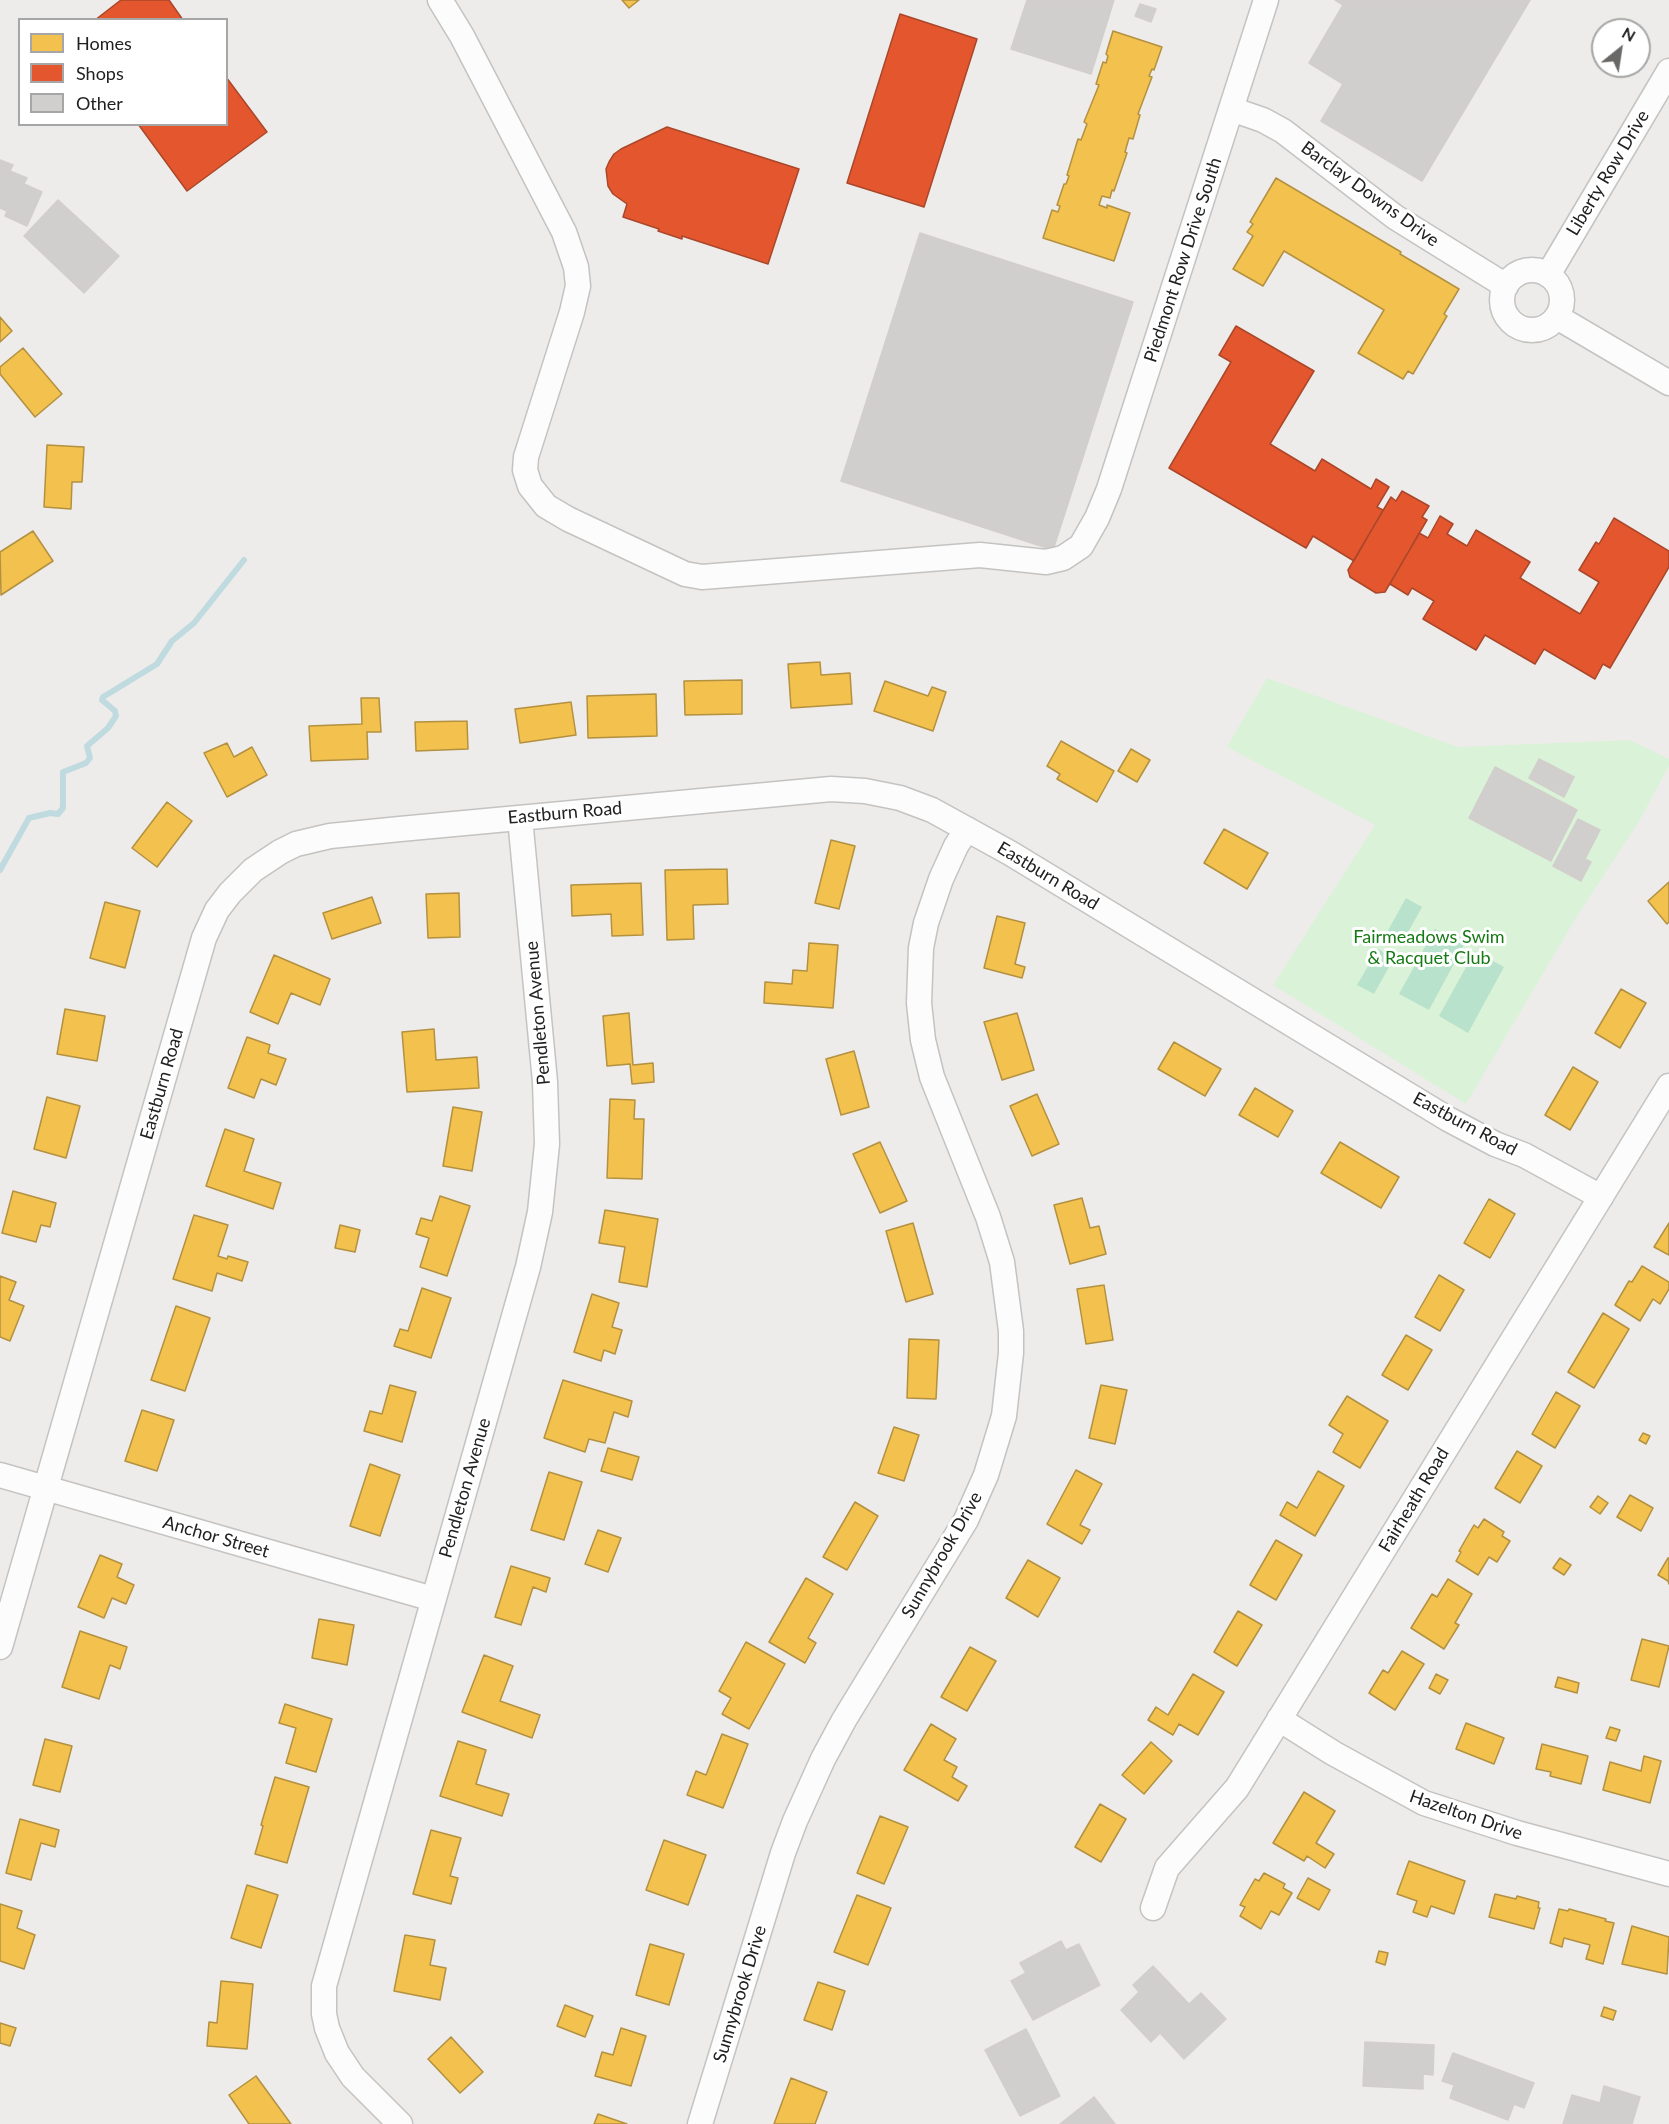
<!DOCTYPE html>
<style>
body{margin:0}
#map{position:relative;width:1669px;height:2124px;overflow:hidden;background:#eeecea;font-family:Lato,sans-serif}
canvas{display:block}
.legend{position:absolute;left:18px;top:18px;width:210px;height:108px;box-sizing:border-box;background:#fff;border:2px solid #a6a6a6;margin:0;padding:8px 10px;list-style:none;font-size:18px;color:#212121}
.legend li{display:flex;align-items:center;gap:12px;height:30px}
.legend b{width:30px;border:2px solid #a6a6a6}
.north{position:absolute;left:1591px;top:18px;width:60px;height:60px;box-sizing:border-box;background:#fff;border:2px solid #a6a6a6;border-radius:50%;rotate:30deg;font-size:16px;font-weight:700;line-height:24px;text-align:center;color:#212121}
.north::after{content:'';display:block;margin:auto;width:21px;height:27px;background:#696867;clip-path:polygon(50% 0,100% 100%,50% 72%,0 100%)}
</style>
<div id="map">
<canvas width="1669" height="2124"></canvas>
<ul class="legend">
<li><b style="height:16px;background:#f2c14e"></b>Homes</li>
<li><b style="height:16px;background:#e4572e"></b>Shops</li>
<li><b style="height:16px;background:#d1cfcd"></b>Other</li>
</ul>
<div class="north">N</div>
</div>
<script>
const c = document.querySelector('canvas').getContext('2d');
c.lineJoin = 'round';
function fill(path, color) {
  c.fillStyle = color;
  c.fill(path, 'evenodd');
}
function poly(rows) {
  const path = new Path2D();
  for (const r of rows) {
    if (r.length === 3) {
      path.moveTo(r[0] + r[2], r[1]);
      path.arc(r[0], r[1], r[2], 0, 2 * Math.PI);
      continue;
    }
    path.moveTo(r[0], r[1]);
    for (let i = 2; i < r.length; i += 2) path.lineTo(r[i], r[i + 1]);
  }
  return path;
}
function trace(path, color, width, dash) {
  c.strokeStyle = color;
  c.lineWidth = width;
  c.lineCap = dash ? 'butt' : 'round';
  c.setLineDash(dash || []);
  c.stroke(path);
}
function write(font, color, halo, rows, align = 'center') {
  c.font = font + ' Lato,sans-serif';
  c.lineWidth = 6;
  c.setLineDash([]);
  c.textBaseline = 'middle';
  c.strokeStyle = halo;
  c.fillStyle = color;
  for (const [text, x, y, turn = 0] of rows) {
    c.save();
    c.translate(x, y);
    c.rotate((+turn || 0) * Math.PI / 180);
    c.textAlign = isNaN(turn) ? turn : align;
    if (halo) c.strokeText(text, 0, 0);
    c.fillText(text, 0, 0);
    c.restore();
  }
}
fill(poly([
 [1267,678,1458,747,1630,740,1669,759,1669,766,1638,823,1577,916,1466,1104,1273,985,1375,825,1227,747]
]), '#daf2d8');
fill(poly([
 [1406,898,1422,907,1402,943,1386,934],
 [1435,929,1464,945,1429,1010,1399,994],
 [1378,949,1394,958,1374,994,1357,985],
 [1475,951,1504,967,1468,1033,1439,1016]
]), '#b9e2cc');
const homes = poly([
 [622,0,639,0,629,8,622,0],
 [1113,31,1162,47,1154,70,1152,69,1149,76,1152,77,1138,114,1140,115,1133,139,1129,138,1125,152,1127,153,1114,191,1112,190,1110,198,1102,196,1099,205,1107,208,1107,205,1130,213,1114,261,1043,238,1052,210,1058,212,1060,206,1057,205,1064,184,1066,184,1069,176,1067,175,1078,139,1081,140,1087,124,1084,122,1099,85,1096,84,1103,62,1106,63,1108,56,1106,54,1113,31],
 [1276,178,1401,252,1400,254,1459,289,1444,314,1447,316,1413,374,1408,371,1403,379,1358,353,1384,310,1284,251,1263,286,1233,269,1253,236,1247,232,1253,224,1250,222,1276,178],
 [0,317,12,331,0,342,0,317],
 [23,348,62,394,35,417,0,374,0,367,23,348],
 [47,445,84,447,82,482,72,482,71,509,44,507,47,445],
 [33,531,53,561,1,595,0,552,33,531],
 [820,662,821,675,850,673,852,704,791,708,788,664,820,662],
 [742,680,742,714,685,715,684,681,742,680],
 [885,681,928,696,932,687,946,692,933,731,874,711,885,681],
 [656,694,657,736,588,738,587,696,656,694],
 [361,698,379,698,381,732,367,732,368,759,311,761,309,726,362,724,361,698],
 [571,702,576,735,520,743,515,709,571,702],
 [467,721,468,749,416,751,415,722,467,721],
 [1061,741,1114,771,1097,802,1057,779,1060,774,1047,766,1061,741],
 [227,743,234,757,252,747,267,775,227,797,204,753,227,743],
 [1131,749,1150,760,1137,782,1118,771,1131,749],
 [167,802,192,821,157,867,132,848,167,802],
 [1224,829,1268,853,1247,889,1204,863,1224,829],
 [831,840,855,846,839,909,815,903,831,840],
 [727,869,728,904,693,905,694,939,667,940,665,870,727,869],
 [1669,882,1669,922,1667,924,1648,901,1669,882],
 [641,883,643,935,612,936,611,914,572,916,571,885,641,883],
 [459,893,460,937,428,938,426,894,459,893],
 [372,897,381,923,332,939,323,913,372,897],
 [105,902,140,911,125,968,90,958,105,902],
 [997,916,1025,923,1015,964,1025,967,1022,978,984,968,997,916],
 [809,943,838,945,833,1008,764,1003,765,982,792,984,793,970,807,971,809,943],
 [274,955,330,979,320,1005,291,993,278,1024,250,1012,274,955],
 [1621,989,1646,1003,1620,1048,1595,1033,1621,989],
 [65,1009,105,1016,97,1061,57,1054,65,1009],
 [629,1013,633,1065,653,1063,654,1082,632,1084,630,1064,607,1066,603,1016,629,1013],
 [1017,1013,1034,1070,1002,1080,984,1022,1017,1013],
 [434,1029,436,1060,477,1057,479,1088,407,1092,402,1032,434,1029],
 [247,1037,270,1045,268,1053,286,1059,276,1085,261,1079,254,1098,228,1088,247,1037],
 [1174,1042,1221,1069,1205,1096,1158,1069,1174,1042],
 [854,1051,869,1107,841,1115,826,1059,854,1051],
 [1573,1067,1598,1082,1570,1130,1545,1115,1573,1067],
 [1255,1088,1293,1111,1278,1137,1239,1115,1255,1088],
 [1037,1094,1059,1144,1032,1156,1010,1106,1037,1094],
 [47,1097,80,1106,66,1158,34,1149,47,1097],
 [610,1099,635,1100,634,1119,644,1119,642,1179,607,1178,610,1099],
 [453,1107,482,1112,472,1171,443,1166,453,1107],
 [225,1129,254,1139,244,1171,281,1183,273,1209,206,1186,225,1129],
 [880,1142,907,1201,880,1213,853,1154,880,1142],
 [1340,1142,1399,1177,1381,1208,1321,1173,1340,1142],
 [13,1191,56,1203,50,1227,41,1225,36,1242,2,1233,13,1191],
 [440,1196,470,1206,447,1276,420,1267,429,1238,416,1234,421,1218,432,1221,440,1196],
 [1082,1198,1090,1228,1099,1226,1106,1254,1070,1264,1054,1205,1082,1198],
 [1489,1199,1515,1214,1490,1258,1464,1243,1489,1199],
 [605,1210,658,1219,647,1287,619,1282,625,1247,599,1243,605,1210],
 [194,1215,228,1225,218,1256,227,1259,228,1256,248,1262,242,1281,217,1273,212,1291,173,1279,194,1215],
 [913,1223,933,1294,906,1302,886,1231,913,1223],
 [1669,1223,1669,1255,1654,1247,1669,1223],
 [340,1225,360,1230,355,1252,335,1248,340,1225],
 [1642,1266,1669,1282,1669,1289,1660,1304,1653,1299,1640,1321,1615,1305,1629,1281,1632,1282,1642,1266],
 [1439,1275,1464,1290,1440,1331,1415,1317,1439,1275],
 [0,1276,16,1282,9,1300,24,1306,10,1341,0,1337,0,1276],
 [1104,1285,1113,1340,1086,1344,1077,1289,1104,1285],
 [422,1288,451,1298,431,1358,394,1346,400,1329,408,1331,422,1288],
 [592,1294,619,1303,612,1327,622,1330,615,1354,604,1350,601,1361,574,1352,592,1294],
 [176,1306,210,1318,185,1391,151,1380,176,1306],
 [1603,1313,1629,1329,1594,1388,1568,1372,1603,1313],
 [1406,1335,1432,1350,1408,1390,1382,1375,1406,1335],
 [909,1339,939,1340,936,1399,907,1398,909,1339],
 [563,1380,632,1401,628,1417,614,1412,605,1443,589,1439,585,1452,544,1438,563,1380],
 [390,1385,416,1392,402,1442,364,1431,370,1411,382,1414,390,1385],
 [1101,1385,1127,1390,1115,1444,1089,1438,1101,1385],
 [1556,1392,1580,1406,1555,1448,1532,1434,1556,1392],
 [1347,1396,1388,1421,1360,1468,1333,1452,1343,1434,1329,1425,1347,1396],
 [142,1410,174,1420,157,1471,125,1461,142,1410],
 [894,1427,919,1435,904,1481,878,1473,894,1427],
 [1643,1433,1650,1436,1646,1444,1639,1440,1643,1433],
 [608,1448,639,1457,632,1480,601,1471,608,1448],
 [1517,1451,1542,1466,1520,1503,1495,1488,1517,1451],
 [370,1464,400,1475,380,1536,350,1526,370,1464],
 [1076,1470,1102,1484,1080,1525,1090,1530,1082,1544,1047,1524,1076,1470],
 [1318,1471,1344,1486,1315,1536,1280,1515,1287,1502,1297,1508,1318,1471],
 [549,1472,582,1482,564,1540,531,1530,549,1472],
 [1630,1495,1653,1508,1641,1531,1617,1517,1630,1495],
 [1598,1496,1608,1503,1600,1514,1590,1507,1598,1496],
 [855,1502,878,1516,847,1570,823,1557,855,1502],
 [1484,1519,1504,1532,1502,1536,1510,1541,1497,1562,1489,1557,1478,1575,1456,1561,1461,1552,1459,1551,1474,1525,1478,1528,1484,1519],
 [598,1530,621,1538,608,1572,585,1564,598,1530],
 [1276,1540,1302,1555,1276,1600,1250,1585,1276,1540],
 [100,1555,122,1564,117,1577,134,1585,126,1604,112,1598,104,1618,78,1607,100,1555],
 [1560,1558,1571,1565,1564,1575,1553,1568,1560,1558],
 [1668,1558,1669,1558,1669,1584,1668,1581,1658,1575,1668,1558],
 [1028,1560,1060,1578,1038,1617,1006,1598,1028,1560],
 [511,1566,550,1578,546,1592,533,1587,521,1625,495,1617,511,1566],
 [806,1578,833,1594,808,1638,816,1643,805,1663,769,1642,806,1578],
 [1448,1579,1472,1594,1455,1623,1459,1625,1444,1649,1411,1628,1432,1594,1437,1597,1448,1579],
 [1238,1611,1262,1625,1237,1666,1214,1652,1238,1611],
 [319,1619,354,1625,347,1665,312,1658,319,1619],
 [80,1631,127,1647,120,1669,110,1665,99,1699,62,1687,80,1631],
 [1642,1639,1669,1646,1659,1687,1631,1680,1642,1639],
 [746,1642,785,1664,749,1729,722,1714,731,1698,719,1691,746,1642],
 [970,1647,996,1661,967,1711,941,1697,970,1647],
 [1402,1651,1424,1664,1395,1710,1369,1693,1383,1670,1388,1673,1402,1651],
 [484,1655,513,1666,500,1701,540,1715,532,1738,462,1712,484,1655],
 [1193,1674,1224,1692,1198,1735,1179,1724,1173,1735,1148,1720,1156,1707,1168,1715,1193,1674],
 [1436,1674,1448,1680,1440,1694,1429,1688,1436,1674],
 [1558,1677,1579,1683,1577,1693,1555,1687,1558,1677],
 [285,1704,332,1719,316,1772,286,1763,296,1728,279,1723,285,1704],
 [1466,1723,1504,1738,1494,1764,1456,1749,1466,1723],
 [931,1724,956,1739,944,1760,957,1767,952,1777,967,1786,958,1801,904,1770,931,1724],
 [1610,1727,1620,1730,1616,1741,1606,1738,1610,1727],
 [722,1734,748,1744,723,1808,687,1795,696,1771,706,1775,722,1734],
 [45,1739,72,1746,60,1792,33,1785,45,1739],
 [458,1741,486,1750,476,1784,509,1794,502,1816,440,1796,458,1741],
 [1151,1742,1172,1761,1144,1794,1122,1775,1151,1742],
 [1542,1744,1588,1756,1581,1784,1550,1776,1551,1772,1536,1769,1542,1744],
 [1644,1756,1661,1761,1650,1803,1603,1790,1610,1762,1641,1771,1644,1756],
 [275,1777,309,1787,287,1863,255,1854,263,1826,261,1825,275,1777],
 [1304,1792,1335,1811,1316,1843,1334,1854,1325,1868,1307,1856,1304,1861,1273,1843,1304,1792],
 [1100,1804,1126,1819,1101,1862,1075,1847,1100,1804],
 [880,1816,908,1827,884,1884,857,1873,880,1816],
 [20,1819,59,1830,55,1847,41,1843,31,1880,6,1873,20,1819],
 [431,1830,461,1838,450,1876,458,1878,451,1904,413,1894,431,1830],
 [664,1840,706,1855,688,1905,646,1890,664,1840],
 [1409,1861,1465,1881,1454,1914,1431,1906,1427,1917,1413,1912,1417,1901,1397,1894,1409,1861],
 [1264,1873,1285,1884,1283,1888,1292,1893,1279,1915,1271,1911,1261,1929,1240,1916,1245,1907,1240,1905,1255,1879,1259,1881,1264,1873],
 [1308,1878,1330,1890,1319,1910,1297,1898,1308,1878],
 [247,1885,278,1895,261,1948,231,1938,247,1885],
 [1495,1894,1516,1899,1517,1896,1539,1902,1538,1908,1540,1908,1534,1929,1489,1917,1495,1894],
 [857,1895,891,1908,868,1965,834,1952,857,1895],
 [0,1904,22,1911,17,1928,35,1935,24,1969,0,1961,0,1904],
 [1559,1909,1568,1911,1569,1909,1606,1919,1605,1921,1614,1923,1603,1964,1586,1959,1590,1945,1564,1938,1562,1947,1550,1943,1559,1909],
 [1632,1926,1669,1937,1667,1974,1622,1964,1632,1926],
 [405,1935,435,1940,430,1965,446,1968,440,2000,394,1991,405,1935],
 [650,1944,684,1954,669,2005,636,1995,650,1944],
 [1379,1951,1388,1953,1385,1965,1376,1962,1379,1951],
 [221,1981,253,1984,247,2049,207,2046,209,2022,217,2023,221,1981],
 [818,1982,845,1991,832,2030,804,2020,818,1982],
 [565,2005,593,2016,585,2037,557,2026,565,2005],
 [1604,2007,1616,2011,1613,2020,1601,2016,1604,2007],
 [0,2023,16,2028,10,2046,0,2043,0,2023],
 [621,2028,646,2036,631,2086,595,2076,602,2052,613,2055,621,2028],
 [451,2037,483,2072,460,2093,428,2059,451,2037],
 [256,2076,291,2124,249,2124,229,2095,256,2076],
 [791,2078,827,2092,815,2124,774,2124,791,2078],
 [598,2114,627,2124,594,2124,598,2114]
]);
fill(homes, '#f2c14e');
trace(homes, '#b39140', 1.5);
const shops = poly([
 [121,0,169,0,183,20,95,20,121,0],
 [900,14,977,39,924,207,847,183,900,14],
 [226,77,267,132,187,191,138,124,226,124,226,77],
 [667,127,799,169,768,264,682,236,682,239,658,231,659,229,623,217,627,204,613,194,608,186,606,169,609,162,614,154,621,149,667,127],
 [1236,326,1314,371,1270,444,1315,471,1322,459,1371,489,1376,479,1389,487,1377,507,1383,510,1354,561,1313,536,1306,548,1169,468,1231,362,1219,355,1236,326],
 [1402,491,1429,506,1422,517,1427,520,1385,592,1376,593,1350,577,1348,570,1391,497,1396,501,1402,491],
 [1440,516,1453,524,1447,534,1467,546,1476,530,1530,562,1520,578,1580,614,1599,582,1579,570,1596,542,1599,544,1614,518,1669,551,1669,567,1610,668,1603,664,1595,679,1544,649,1535,664,1485,635,1476,650,1423,619,1434,601,1412,588,1408,595,1390,584,1419,533,1428,538,1440,516]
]);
fill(shops, '#e4572e');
trace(shops, '#aa472a', 1.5);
trace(poly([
 [0,870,29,818,50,813,58,814,63,808,63,772,86,763,90,758,87,746,108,728,116,716,115,711,102,700,103,697,157,664,172,641,194,623,244,560]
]), '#c0dbdf', 6);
const building = poly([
 [1027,0,1114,0,1091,74,1011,49,1027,0],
 [1335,0,1530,0,1422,181,1321,121,1343,84,1309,63,1343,5,1335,0],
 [1140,4,1156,9,1151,22,1135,16,1140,4],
 [0,160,13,165,10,171,27,178,24,184,42,192,27,226,5,216,7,211,0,208,0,160],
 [58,200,119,256,84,293,24,236,58,200],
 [920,233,1133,302,1053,550,841,481,920,233],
 [1539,759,1574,777,1564,797,1529,778,1539,759],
 [1495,767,1577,810,1551,861,1469,818,1495,767],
 [1578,819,1600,830,1585,859,1591,862,1581,881,1553,866,1578,819],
 [1061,1941,1066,1950,1079,1944,1100,1985,1033,2020,1011,1981,1026,1973,1020,1963,1061,1941],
 [1153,1966,1189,2004,1201,1993,1226,2019,1184,2059,1160,2033,1151,2042,1121,2010,1139,1992,1133,1985,1153,1966],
 [1026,2029,1060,2096,1020,2116,985,2050,1026,2029],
 [1365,2042,1434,2045,1433,2075,1423,2074,1423,2089,1363,2086,1365,2042],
 [1453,2053,1534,2083,1524,2108,1514,2104,1508,2120,1450,2098,1454,2085,1442,2081,1453,2053],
 [1604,2086,1640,2097,1632,2124,1563,2124,1572,2095,1600,2103,1604,2086],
 [1094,2097,1115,2124,1060,2124,1094,2097]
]);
fill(building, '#d1cfcd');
trace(building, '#d1cecb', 1.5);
const minor = poly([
 [440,0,462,36,564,232,576,267,578,286,572,312,526,457,525,470,530,486,546,506,568,519,685,574,702,577,980,555,1046,562,1063,558,1081,546,1097,518,1109,489,1266,0],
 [1231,109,1263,120,1283,131,1395,217,1506,286],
 [1532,300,30],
 [1548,275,1669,71],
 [1557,317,1669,383],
 [0,1475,433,1599],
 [0,1647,204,938,217,910,230,893,253,870,280,852,296,844,330,836,400,829,831,789,865,791,900,798,932,810,1010,853,1448,1119,1495,1144,1524,1155,1601,1197],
 [1279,1719,1333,1753,1424,1803,1517,1833,1669,1874],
 [1153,1908,1167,1868,1237,1788,1669,1086],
 [400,2124,353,2077,337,2053,327,2028,324,2014,324,1986,528,1267,540,1212,547,1144,545,1082,520,818],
 [700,2124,783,1853,795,1821,823,1759,844,1720,966,1520,986,1475,1004,1416,1011,1353,1011,1331,1002,1262,988,1217,932,1077,923,1040,919,1003,921,948,926,923,941,879,956,846,967,829]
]);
trace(minor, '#c4c3c2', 27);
trace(minor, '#fcfcfc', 24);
write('18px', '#212121', '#fff', [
 ["Liberty Row Drive",1608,173,-59],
 ["Barclay Downs Drive",1370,194,36],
 ["Piedmont Row Drive South",1183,260,-72],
 ["Eastburn Road",565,813,-5],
 ["Eastburn Road",1048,876,31],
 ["Pendleton Avenue",538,1013,-95],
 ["Eastburn Road",162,1084,-74],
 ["Eastburn Road",1465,1124,28],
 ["Pendleton Avenue",465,1488,-74],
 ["Fairheath Road",1414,1500,-59],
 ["Anchor Street",216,1537,16],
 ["Sunnybrook Drive",942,1555,-60],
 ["Hazelton Drive",1466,1815,19],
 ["Sunnybrook Drive",740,1994,-73]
]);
write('18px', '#157914', '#fff', [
 ["Fairmeadows Swim",1429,937],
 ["& Racquet Club",1429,958]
]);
</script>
